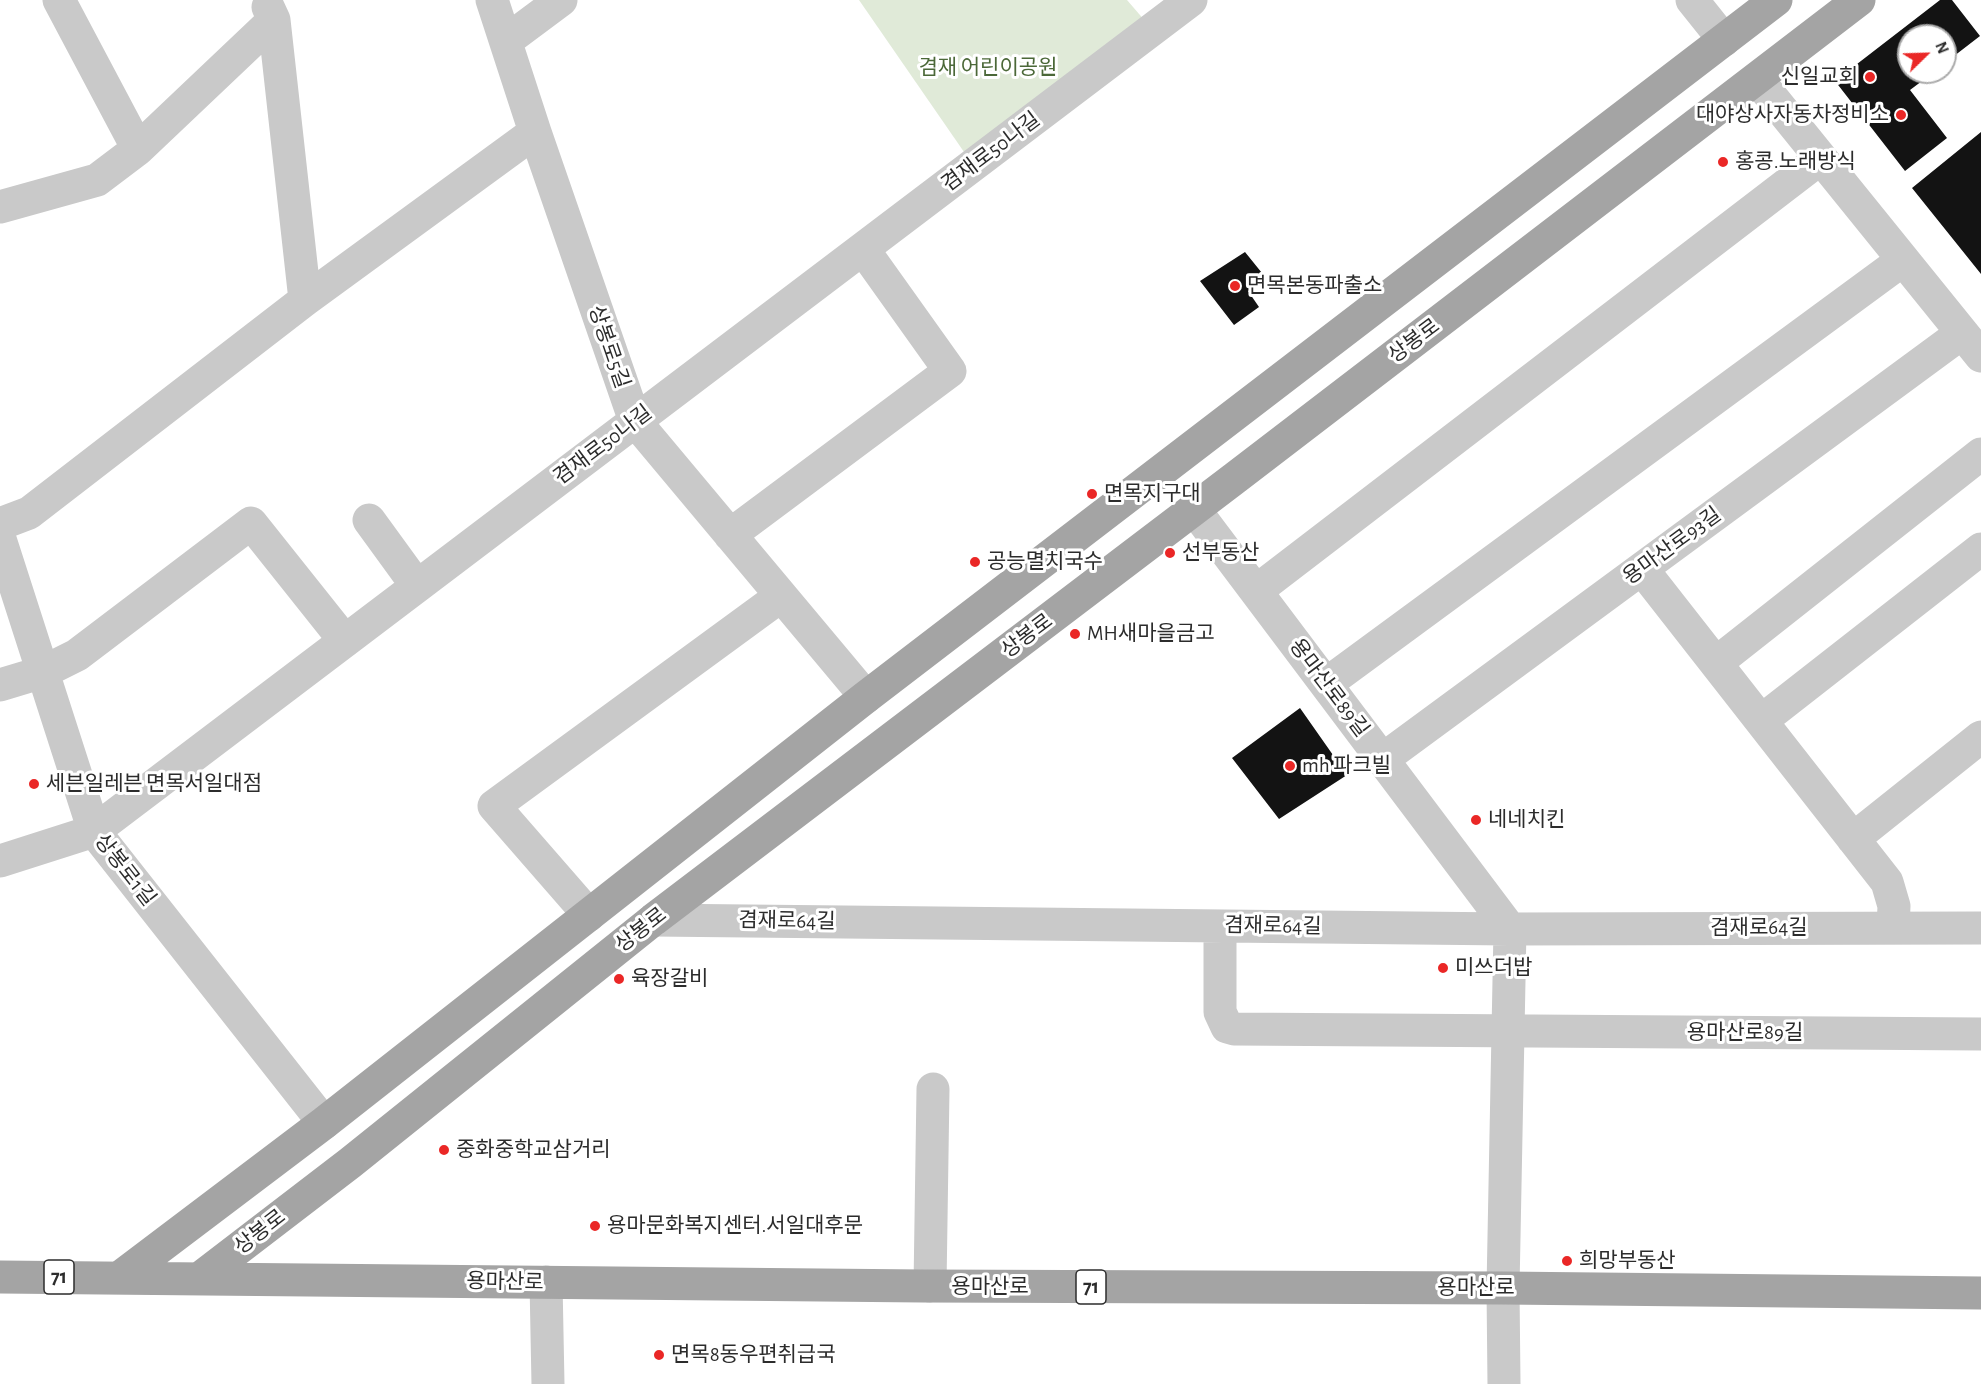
<!DOCTYPE html>
<meta charset="utf-8">
<style>
body{margin:0}
#map{position:relative;width:1981px;height:1384px;overflow:hidden;background:#fff;font-family:"Alegreya Sans",sans-serif}
canvas{display:block}
.north{position:absolute;left:1897px;top:24px;width:60px;height:60px;box-sizing:border-box;background:#fff;border:2px solid #ababab;border-radius:50%;rotate:67deg;font-size:16px;font-weight:700;line-height:24px;text-align:center;color:#2c2c2c}
.north::after{content:'';display:block;margin:auto;width:21px;height:27px;background:#ea2726;clip-path:polygon(50% 0,100% 100%,50% 72%,0 100%)}
</style>
<div id="map">
<canvas width="1981" height="1384"></canvas>
<div class="north">N</div>
</div>
<script>
const c = document.querySelector('canvas').getContext('2d');
c.lineJoin = 'round';
function fill(path, color) {
  c.fillStyle = color;
  c.fill(path, 'evenodd');
}
function poly(rows) {
  const path = new Path2D();
  for (const r of rows) {
    path.moveTo(r[0], r[1]);
    for (let i = 2; i < r.length; i += 2) path.lineTo(r[i], r[i + 1]);
  }
  return path;
}
function trace(path, color, width, dash) {
  c.strokeStyle = color;
  c.lineWidth = width;
  c.lineCap = dash ? 'butt' : 'round';
  c.setLineDash(dash || []);
  c.stroke(path);
}
function write(font, color, halo, rows, align = 'center') {
  c.font = font + ' "Alegreya Sans","Noto Sans KR",sans-serif';
  c.lineWidth = 6;
  c.setLineDash([]);
  c.textBaseline = 'middle';
  c.strokeStyle = halo;
  c.fillStyle = color;
  for (const [text, x, y, turn = 0] of rows) {
    c.save();
    c.translate(x, y);
    c.rotate((+turn || 0) * Math.PI / 180);
    c.textAlign = isNaN(turn) ? turn : align;
    if (halo) c.strokeText(text, 0, 0);
    c.fillText(text, 0, 0);
    c.restore();
  }
}
fill(poly([
 [859,0,1127,0,1152,29,973,165]
]), '#e0ead8');
fill(poly([
 [1940,0,1952,0,1980,36,1945,63,1945,36,1909,36,1909,72,1934,72,1910,90,1947,138,1905,171,1835,81],
 [1981,132,1981,274,1912,188],
 [1245,252,1266,278,1248,291,1259,307,1234,325,1200,281],
 [1300,708,1347,775,1279,819,1232,758]
]), '#131313');
trace(poly([
 [59,0,138,149],
 [492,0,535,132,635,421,866,697],
 [1692,0,1724,40],
 [268,7,274,20,305,300],
 [506,41,561,0],
 [1757,79,1981,356],
 [0,207,97,180,138,149,274,20],
 [1194,509,1510,929,1503,1288,1504,1384],
 [369,520,417,586],
 [0,524,29,513,305,300,535,132],
 [730,535,950,371,863,249],
 [0,539,94,831,324,1123],
 [1642,569,1887,882,1894,906,1893,928],
 [1256,591,1821,158],
 [1716,663,1981,454],
 [1326,684,1903,260],
 [0,685,43,672,77,655,251,523,345,641],
 [1761,721,1981,549],
 [1383,759,1962,333],
 [1853,839,1981,737],
 [0,861,94,831,1191,0],
 [589,915,494,806,781,596],
 [653,920,1510,929,1981,928],
 [1220,926,1220,1012,1227,1027,1234,1029,1981,1034],
 [546,1282,548,1384],
 [930,1286,933,1089]
]), '#c9c9c9', 33);
trace(poly([
 [0,1277,923,1286,1503,1288,1981,1293],
 [119,1278,324,1123,866,697,1776,0],
 [200,1278,350,1163,653,920,1235,478,1859,0]
]), '#a4a4a4', 33);
for (const [x, y, r, color] of [
 [1870,77,6,"#ea2726"],
 [1901,115,6,"#ea2726"],
 [1723,162,6,"#ea2726"],
 [1235,286,6,"#ea2726"],
 [1092,494,6,"#ea2726"],
 [1170,553,6,"#ea2726"],
 [975,562,6,"#ea2726"],
 [1075,634,6,"#ea2726"],
 [1290,766,6,"#ea2726"],
 [34,784,6,"#ea2726"],
 [1476,820,6,"#ea2726"],
 [1443,968,6,"#ea2726"],
 [619,979,6,"#ea2726"],
 [444,1150,6,"#ea2726"],
 [595,1226,6,"#ea2726"],
 [1567,1261,6,"#ea2726"],
 [659,1355,6,"#ea2726"]
]) {
  const dot = new Path2D();
  dot.arc(x, y, r, 0, 2 * Math.PI);
  c.fillStyle = color;
  c.fill(dot);
  trace(dot, '#fff', 2);
}
for (const [x, y, w] of [
 [59,1277,30],
 [1091,1287,30]
]) {
  const box = new Path2D();
  box.roundRect(x - w / 2, y - 17, w, 34, 4.5);
  c.fillStyle = '#fff';
  c.fill(box);
  trace(box, '#2c2c2c', 1.5);
}
write('bold 20px', '#2c2c2c', null, [
 ["71",59,1277],
 ["71",1091,1287]
]);
write('21px', '#4b6838', '#fff', [
 ["겸재 어린이공원",988,68]
]);
write('21px', '#2c2c2c', '#fff', [
 ["신일교회",1858,77,"right"],
 ["대야상사자동차정비소",1889,115,"right"],
 ["홍콩.노래방식",1735,162],
 ["면목본동파출소",1247,286],
 ["면목지구대",1104,494],
 ["선부동산",1182,553],
 ["공능멸치국수",987,562],
 ["MH새마을금고",1087,634],
 ["mh 파크빌",1302,766],
 ["세븐일레븐 면목서일대점",46,784],
 ["네네치킨",1488,820],
 ["미쓰더밥",1455,968],
 ["육장갈비",631,979],
 ["중화중학교삼거리",456,1150],
 ["용마문화복지센터.서일대후문",607,1226],
 ["희망부동산",1579,1261],
 ["면목8동우편취급국",671,1355]
], 'left');
write('21px', '#2c2c2c', '#fff', [
 ["겸재로50나길",991,152,-37],
 ["상봉로",1414,341,-37],
 ["상봉로5길",609,347,71],
 ["겸재로50나길",603,445,-37],
 ["용마산로93길",1672,546,-36],
 ["상봉로",1027,636,-37],
 ["용마산로89길",1329,688,53],
 ["상봉로1길",125,870,52],
 ["겸재로64길",787,921,1],
 ["겸재로64길",1273,926,1],
 ["겸재로64길",1759,928],
 ["상봉로",641,930,-38],
 ["용마산로89길",1745,1033],
 ["상봉로",260,1232,-38],
 ["용마산로",505,1282,1],
 ["용마산로",990,1287],
 ["용마산로",1476,1288]
]);
</script>
